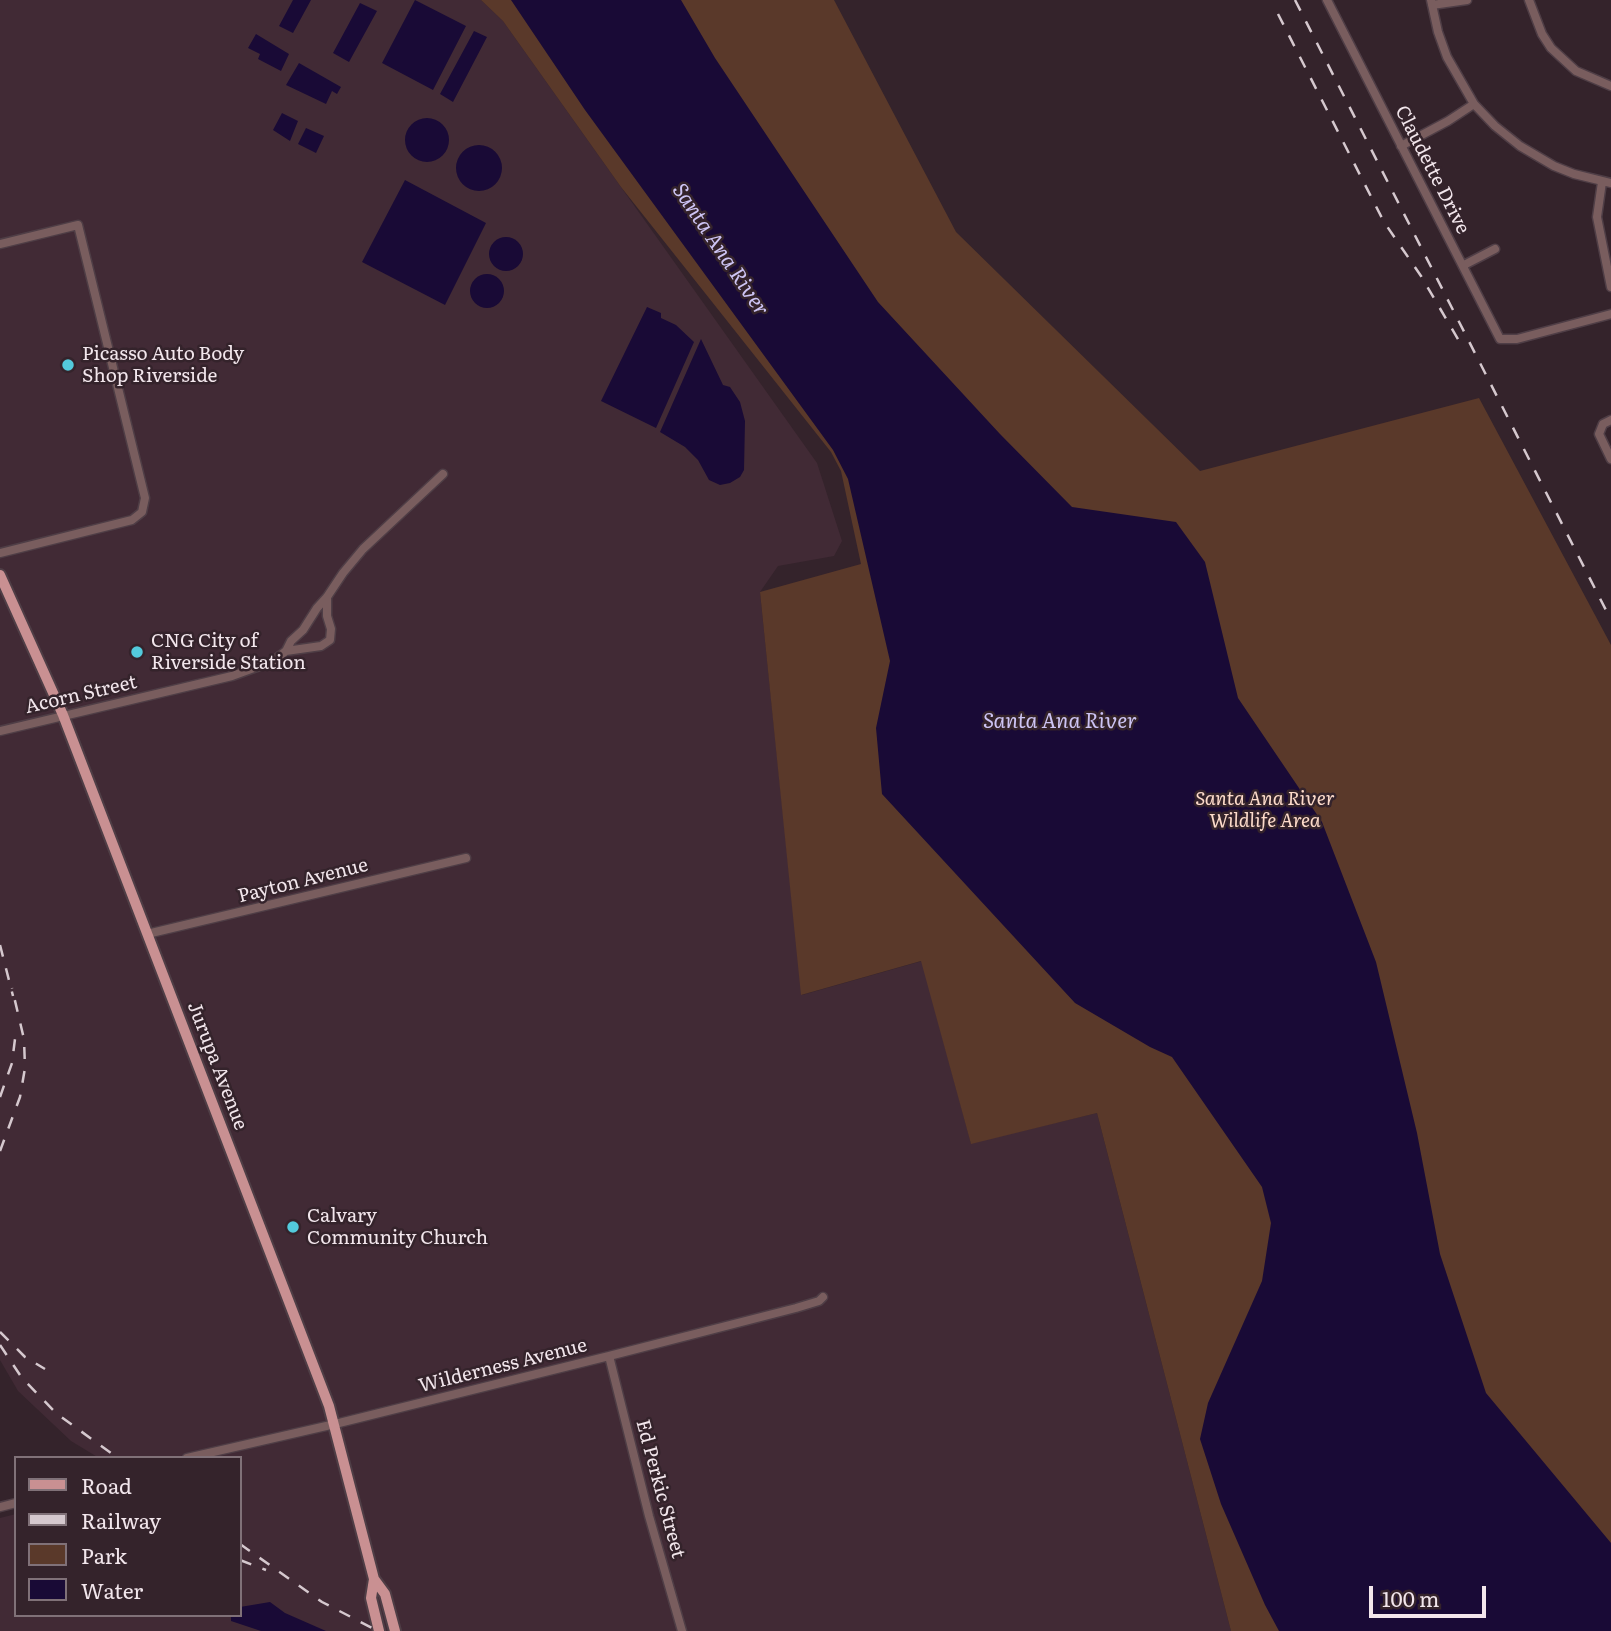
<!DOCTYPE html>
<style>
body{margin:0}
#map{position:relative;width:1611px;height:1631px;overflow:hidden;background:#34232b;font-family:Literata,serif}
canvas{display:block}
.legend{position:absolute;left:14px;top:1456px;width:228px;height:161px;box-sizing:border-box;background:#34232b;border:2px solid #807178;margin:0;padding:9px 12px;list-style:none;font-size:21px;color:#f2e6ec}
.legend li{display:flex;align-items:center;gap:14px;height:35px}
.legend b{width:35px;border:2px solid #807178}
.scale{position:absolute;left:1369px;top:1586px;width:117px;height:32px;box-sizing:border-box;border:4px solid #f2e6ec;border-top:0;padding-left:9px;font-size:21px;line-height:24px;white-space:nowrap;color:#f2e6ec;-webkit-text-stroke:5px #34232b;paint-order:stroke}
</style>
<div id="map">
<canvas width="1611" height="1631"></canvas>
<ul class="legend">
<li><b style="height:9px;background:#c99092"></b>Road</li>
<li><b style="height:9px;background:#d5c8ce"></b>Railway</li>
<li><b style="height:19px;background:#5a392a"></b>Park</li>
<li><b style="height:19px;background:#190a36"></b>Water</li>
</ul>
<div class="scale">100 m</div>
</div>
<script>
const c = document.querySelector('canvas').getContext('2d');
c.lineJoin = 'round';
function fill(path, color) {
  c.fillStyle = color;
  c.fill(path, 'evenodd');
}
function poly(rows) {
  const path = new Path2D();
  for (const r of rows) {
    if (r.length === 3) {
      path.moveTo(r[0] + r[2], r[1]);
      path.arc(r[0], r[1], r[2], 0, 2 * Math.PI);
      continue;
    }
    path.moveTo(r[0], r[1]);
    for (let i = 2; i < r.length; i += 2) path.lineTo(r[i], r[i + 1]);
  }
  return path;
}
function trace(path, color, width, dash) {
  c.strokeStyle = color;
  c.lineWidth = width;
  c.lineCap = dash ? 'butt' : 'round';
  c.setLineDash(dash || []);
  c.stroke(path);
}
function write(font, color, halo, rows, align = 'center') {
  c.font = font + ' Literata,serif';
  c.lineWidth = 5;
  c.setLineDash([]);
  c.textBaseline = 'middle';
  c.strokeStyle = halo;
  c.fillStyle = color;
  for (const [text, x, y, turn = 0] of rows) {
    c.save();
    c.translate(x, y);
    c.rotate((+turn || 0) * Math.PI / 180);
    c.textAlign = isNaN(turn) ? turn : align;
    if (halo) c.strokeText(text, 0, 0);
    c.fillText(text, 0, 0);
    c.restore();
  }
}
fill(poly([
 [0,0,481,0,503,21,817,463,842,541,834,556,778,566,760,592,802,995,922,961,971,1143,1097,1113,1231,1631,0,1631,0,1518,16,1514,16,1615,240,1615,240,1458,99,1458,71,1441,18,1391,0,1360]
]), '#412a35');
fill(poly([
 [481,0,834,0,956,232,1200,471,1479,398,1611,645,1611,1631,1231,1631,1097,1113,971,1144,921,961,801,995,760,592,861,564,841,471,831,452,621,187,503,21]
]), '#5a392a');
fill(poly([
 [293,0,311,0,293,33,279,26],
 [415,0,466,26,433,90,382,63],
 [511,0,681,0,715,58,878,302,1000,434,1072,507,1176,522,1205,562,1238,698,1322,822,1376,962,1417,1133,1440,1254,1486,1393,1611,1543,1611,1631,1279,1631,1265,1605,1221,1504,1200,1439,1208,1403,1262,1281,1271,1223,1262,1187,1172,1057,1150,1047,1075,1003,882,794,876,728,890,661,848,479,833,450,585,110],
 [360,3,377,11,349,62,333,53],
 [474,31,487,37,453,102,440,94],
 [256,34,289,54,281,71,258,59,260,54,248,48],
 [299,63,341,87,337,94,332,91,326,104,286,85],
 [282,113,298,121,290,141,273,130],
 [427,140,22],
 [306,128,324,136,316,153,298,144],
 [479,168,23],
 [405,180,486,223,445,305,362,262],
 [506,254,17],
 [487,291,17],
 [647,307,661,313,661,318,676,325,694,342,656,428,601,401],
 [701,339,723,385,730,387,740,402,745,421,744,470,740,477,730,483,720,485,709,480,698,460,685,447,660,432],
 [270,1602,285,1613,326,1631,261,1631,231,1621,231,1615,240,1615,240,1607]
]), '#190a36');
const minor = poly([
 [1327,0,1500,339,1517,339,1611,314],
 [1431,0,1438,32,1447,57,1474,104,1495,126,1520,146,1554,166,1574,174,1611,183],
 [1529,0,1542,34,1551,48,1576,71,1611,86],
 [1432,5,1467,0],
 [1401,146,1448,121,1474,104],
 [1602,182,1597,217,1611,287],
 [0,244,78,225,145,498,142,512,132,520,0,553],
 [1464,265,1495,249],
 [1611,420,1603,424,1599,434,1611,459],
 [286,651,321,646,330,640,331,629,327,616,327,597],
 [0,731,232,676,273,661,286,651,291,641,303,630,317,608,327,597,343,573,363,549,443,474],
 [147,934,466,858],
 [609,1356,649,1516,682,1631],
 [187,1458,335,1424,609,1356,796,1308,819,1301,823,1297],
 [0,1507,16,1503]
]);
const major = poly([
 [0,575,63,715,329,1406,374,1579,385,1594,395,1631],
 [374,1579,371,1598,379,1631]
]);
trace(minor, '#4f3e46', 11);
trace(major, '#4f3e46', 14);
trace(minor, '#795d5e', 8);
trace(major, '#c99092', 10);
trace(poly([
 [1295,0,1611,620],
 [1278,14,1384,222,1421,276,1462,346],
 [0,945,13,996],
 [0,1097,12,1063,16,1031],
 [0,1151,20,1097,25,1068,24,1039,12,988],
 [0,1332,25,1357,45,1369],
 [0,1345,22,1378,57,1414,118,1458],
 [240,1544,322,1602,378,1631],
 [240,1560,266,1570]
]), '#d5c8ce', 2.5, [12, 12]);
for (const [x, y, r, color] of [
 [68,365,7,"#53cadc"],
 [137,652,7,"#53cadc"],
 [293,1227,7,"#53cadc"]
]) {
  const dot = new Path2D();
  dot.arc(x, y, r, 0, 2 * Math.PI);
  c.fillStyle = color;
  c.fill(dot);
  trace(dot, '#34232b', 2.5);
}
write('19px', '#f2e6ec', '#34232b', [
 ["Claudette Drive",1432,170,63],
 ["Acorn Street",81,695,-13],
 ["Payton Avenue",303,881,-14],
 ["Jurupa Avenue",217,1066,69],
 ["Wilderness Avenue",503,1366,-14],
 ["Ed Perkic Street",660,1489,75]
]);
write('19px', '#f2e6ec', '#34232b', [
 ["Picasso Auto Body",82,354],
 ["Shop Riverside",82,376],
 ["CNG City of",151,641],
 ["Riverside Station",151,663],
 ["Calvary",307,1216],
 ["Community Church",307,1238]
], 'left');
write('italic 19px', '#fddbcb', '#34232b', [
 ["Santa Ana River",1265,799],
 ["Wildlife Area",1265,821]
]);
write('italic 21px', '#cdc4f4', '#34232b', [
 ["Santa Ana River",720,250,56],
 ["Santa Ana River",1060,722]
]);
</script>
